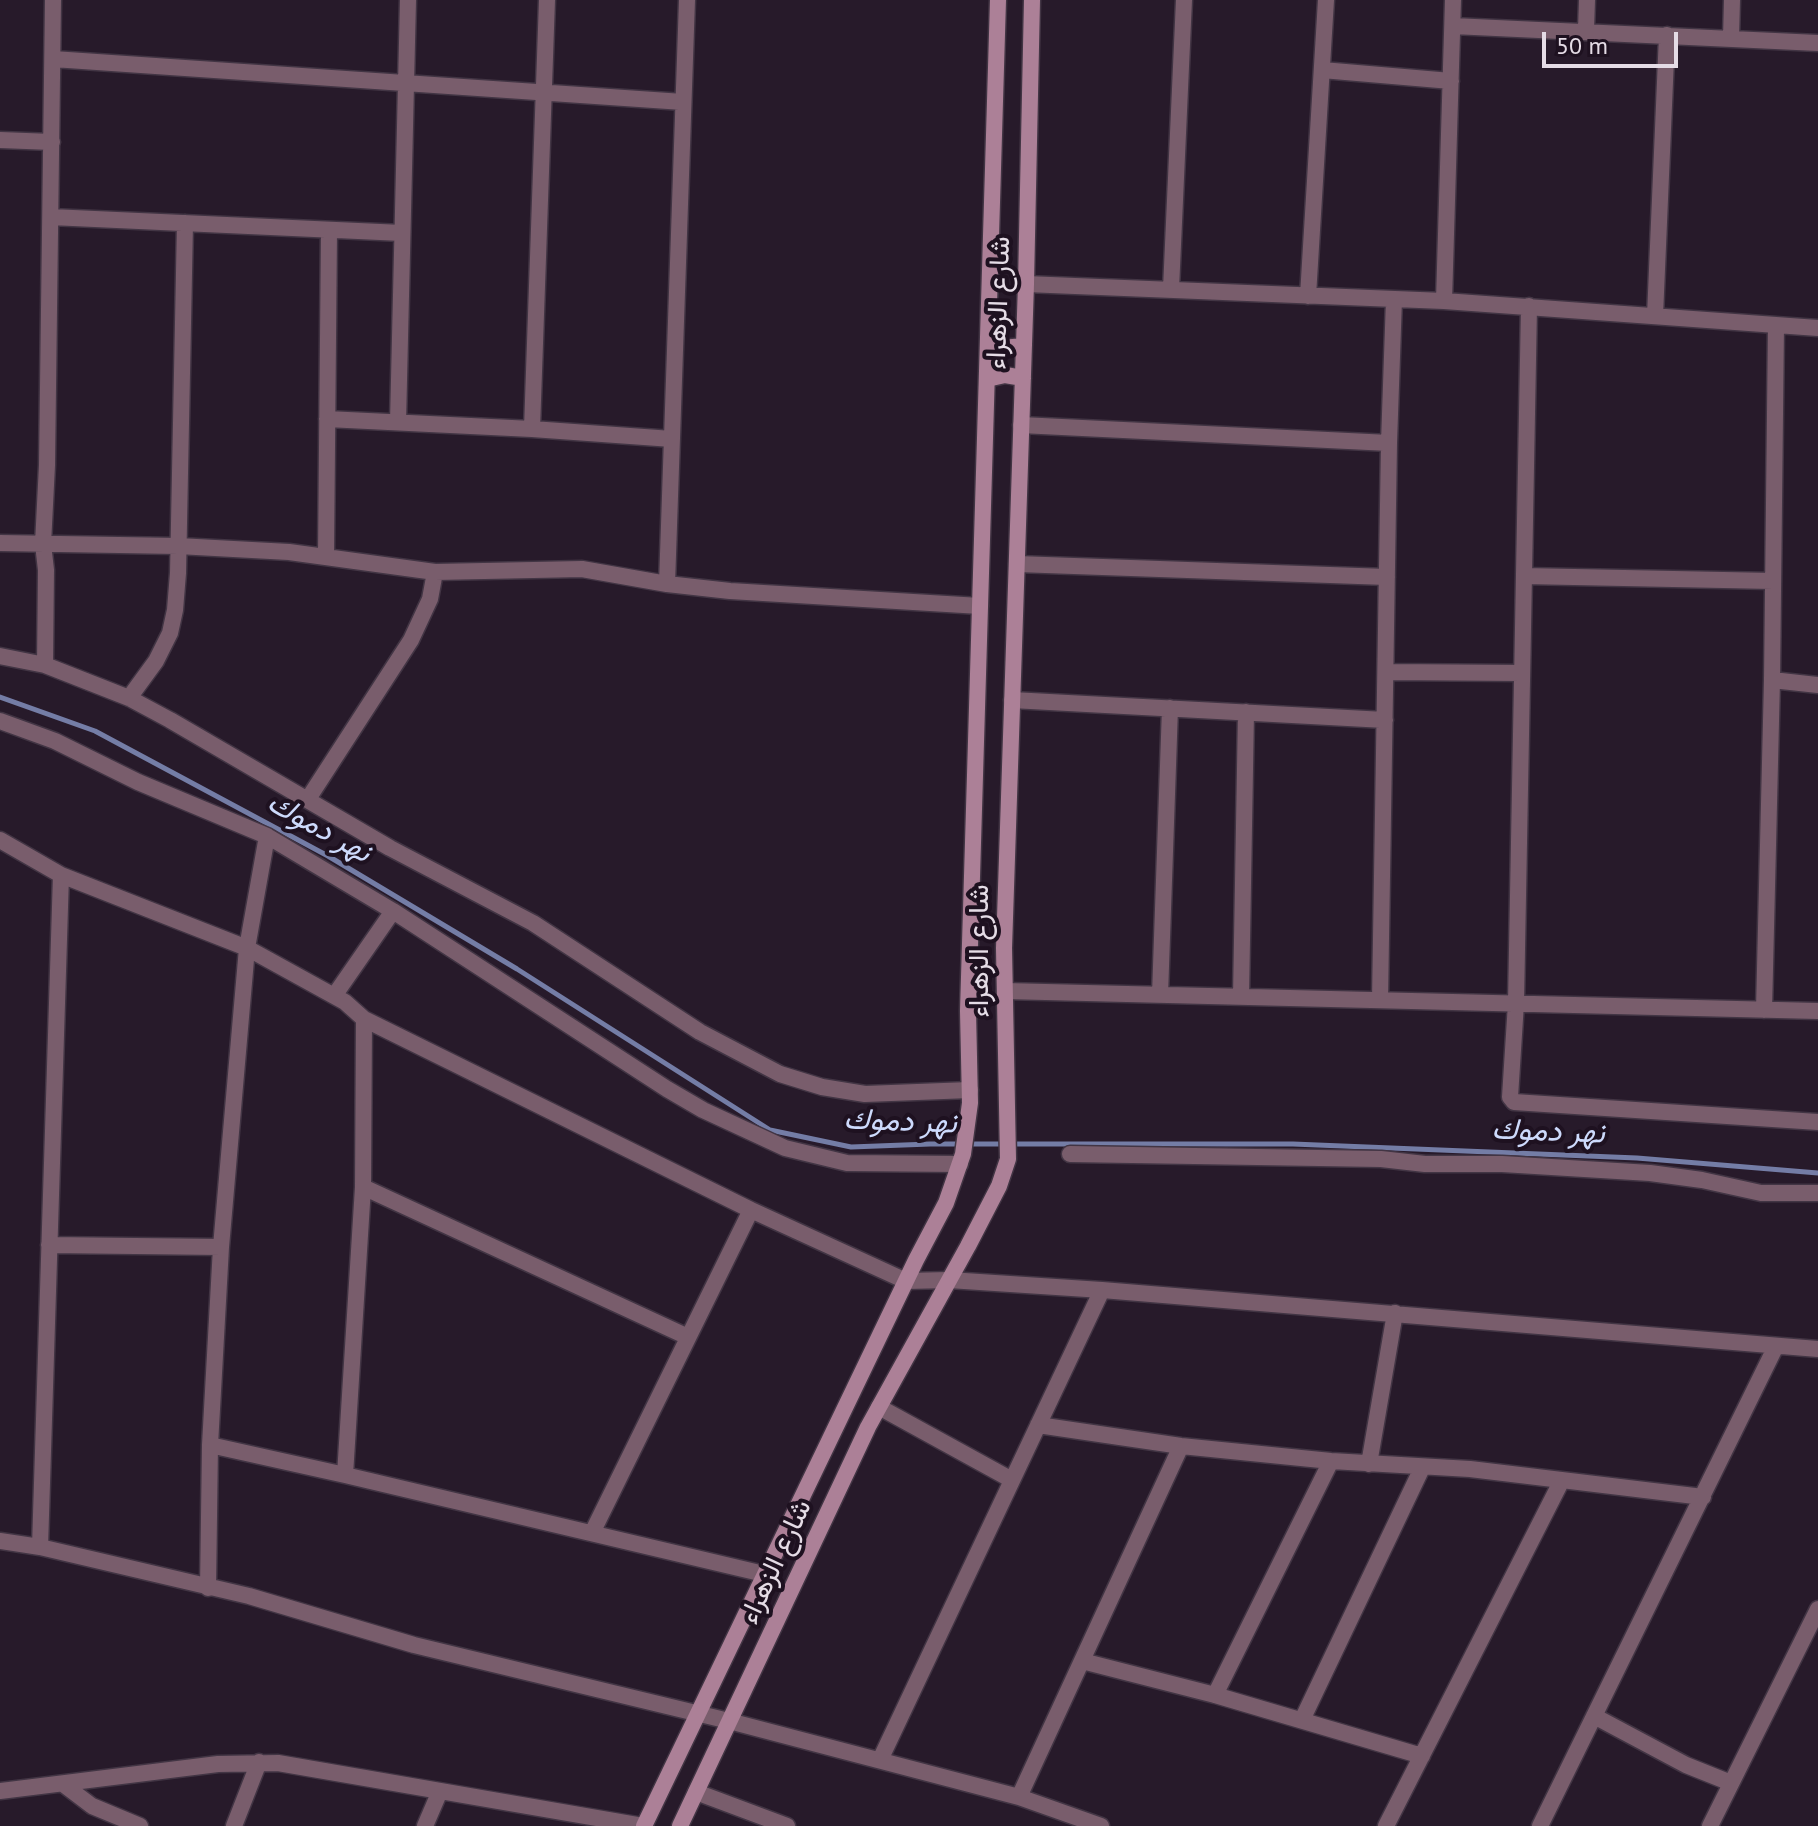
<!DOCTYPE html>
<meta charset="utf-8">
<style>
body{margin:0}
#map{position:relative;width:1818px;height:1826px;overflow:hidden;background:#271a2a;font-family:"PT Sans",sans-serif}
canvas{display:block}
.scale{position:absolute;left:1542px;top:32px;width:136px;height:36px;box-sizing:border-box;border:4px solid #e5dce6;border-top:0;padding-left:10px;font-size:24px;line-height:28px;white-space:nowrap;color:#e5dce6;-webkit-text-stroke:6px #1e1120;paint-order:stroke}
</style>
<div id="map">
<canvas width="1818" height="1826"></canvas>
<div class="scale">50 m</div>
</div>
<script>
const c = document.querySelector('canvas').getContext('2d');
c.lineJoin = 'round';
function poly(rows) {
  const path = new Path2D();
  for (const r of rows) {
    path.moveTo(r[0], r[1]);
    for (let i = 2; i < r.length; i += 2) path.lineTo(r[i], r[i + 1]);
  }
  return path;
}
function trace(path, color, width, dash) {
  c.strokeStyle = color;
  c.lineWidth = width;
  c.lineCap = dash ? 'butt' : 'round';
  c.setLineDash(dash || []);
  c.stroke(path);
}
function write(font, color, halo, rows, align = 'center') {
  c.font = font + ' "PT Sans",Vazirmatn,sans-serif';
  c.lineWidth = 8;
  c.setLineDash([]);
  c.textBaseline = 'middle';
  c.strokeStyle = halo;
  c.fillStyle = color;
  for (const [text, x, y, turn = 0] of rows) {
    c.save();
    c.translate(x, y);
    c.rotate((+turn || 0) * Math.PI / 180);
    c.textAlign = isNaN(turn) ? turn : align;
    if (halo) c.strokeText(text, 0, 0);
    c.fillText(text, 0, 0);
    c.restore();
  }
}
trace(poly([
 [0,697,95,731,328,856,517,969,770,1130,851,1147,930,1144,1293,1144,1637,1158,1818,1173]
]), '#747da6', 5);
const minor = poly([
 [1453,26,1818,43],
 [1586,30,1587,0],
 [1731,38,1732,0],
 [53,59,683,102],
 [1322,70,1451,81],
 [0,140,52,142],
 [51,217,402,233],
 [1026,284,1444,301,1818,328],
 [1171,289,1184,0],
 [1308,296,1326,0],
 [1444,301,1453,0],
 [1529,306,1516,1003,1510,1097,1514,1102,1818,1122],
 [1655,316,1667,35],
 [327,419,532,429,672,439],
 [398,422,408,0],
 [1021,425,1389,443],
 [532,429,547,0],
 [0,543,178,546,289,552,435,572,582,569,667,584,730,591,980,606],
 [326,556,329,230],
 [1017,564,1387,577],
 [1524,576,1773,581],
 [667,584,687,0],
 [0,656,45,665,129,698,170,720,390,848,533,923,700,1032,780,1074,822,1087,865,1094,970,1090],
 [45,665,46,570,43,544,47,465,53,0],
 [1386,672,1522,673],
 [1772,680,1818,685],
 [129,698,156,661,170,633,175,610,178,573,185,223],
 [1012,700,1385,720],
 [0,721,55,741,138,782,267,836,393,911,667,1089,703,1110,785,1148,847,1163,960,1164],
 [308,799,411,640,430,599,435,572],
 [0,840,61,875,247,948,345,1002,364,1019,751,1210,906,1281,949,1280,1102,1290,1818,1349],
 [1005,991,1818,1011],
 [1160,995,1170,708],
 [334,996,393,911],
 [1241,997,1246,712],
 [1380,1000,1389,443,1394,299],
 [1764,1010,1772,680,1776,325],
 [1070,1154,1381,1159,1425,1164,1502,1164,1650,1173,1702,1180,1761,1193,1818,1193],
 [363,1187,688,1337],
 [49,1245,221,1247],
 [879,1407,1012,1480],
 [1038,1425,1181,1446,1331,1461,1470,1469,1703,1497],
 [210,1445,345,1475,764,1574],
 [1369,1464,1395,1313],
 [345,1475,363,1187,364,1019],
 [592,1533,751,1210],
 [0,1541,40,1547,249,1596,414,1645,729,1721,1019,1797,1101,1826],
 [40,1547,61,875],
 [208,1588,210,1445,221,1247,247,948,267,836],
 [1082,1661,1215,1695,1422,1756],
 [1215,1695,1331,1461],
 [1594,1716,1686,1765,1731,1783],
 [1302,1720,1422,1468],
 [880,1760,1102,1290],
 [63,1784,92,1806,140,1826],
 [0,1791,218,1764,278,1763,643,1826],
 [696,1792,787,1826],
 [1019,1797,1181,1446],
 [234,1826,259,1762],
 [425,1826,440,1791],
 [1386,1826,1562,1480],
 [1540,1826,1776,1346],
 [1710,1826,1818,1609]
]);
const secondary = poly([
 [988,341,1002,348,1024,346],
 [987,379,1005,375,1023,378],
 [644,1826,916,1260,946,1203,963,1154,970,1103,968,1011,998,0],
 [680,1826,868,1427,968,1246,999,1186,1008,1159,1004,948,1026,284,1032,0]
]);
trace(minor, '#423544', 19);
trace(secondary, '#423544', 19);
trace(minor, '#795d6c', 16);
trace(secondary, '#ac8097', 16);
write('28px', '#e5dce6', '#1e1120', [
 ["شارع الزهراء",999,303,-88],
 ["شارع الزهراء",980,951,-90],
 ["شارع الزهراء",776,1562,-65]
]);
write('italic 30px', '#cddafc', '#1e1120', [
 ["نهر دموك",319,828,29],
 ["نهر دموك",900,1122,2],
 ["نهر دموك",1548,1132,2]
]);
</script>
